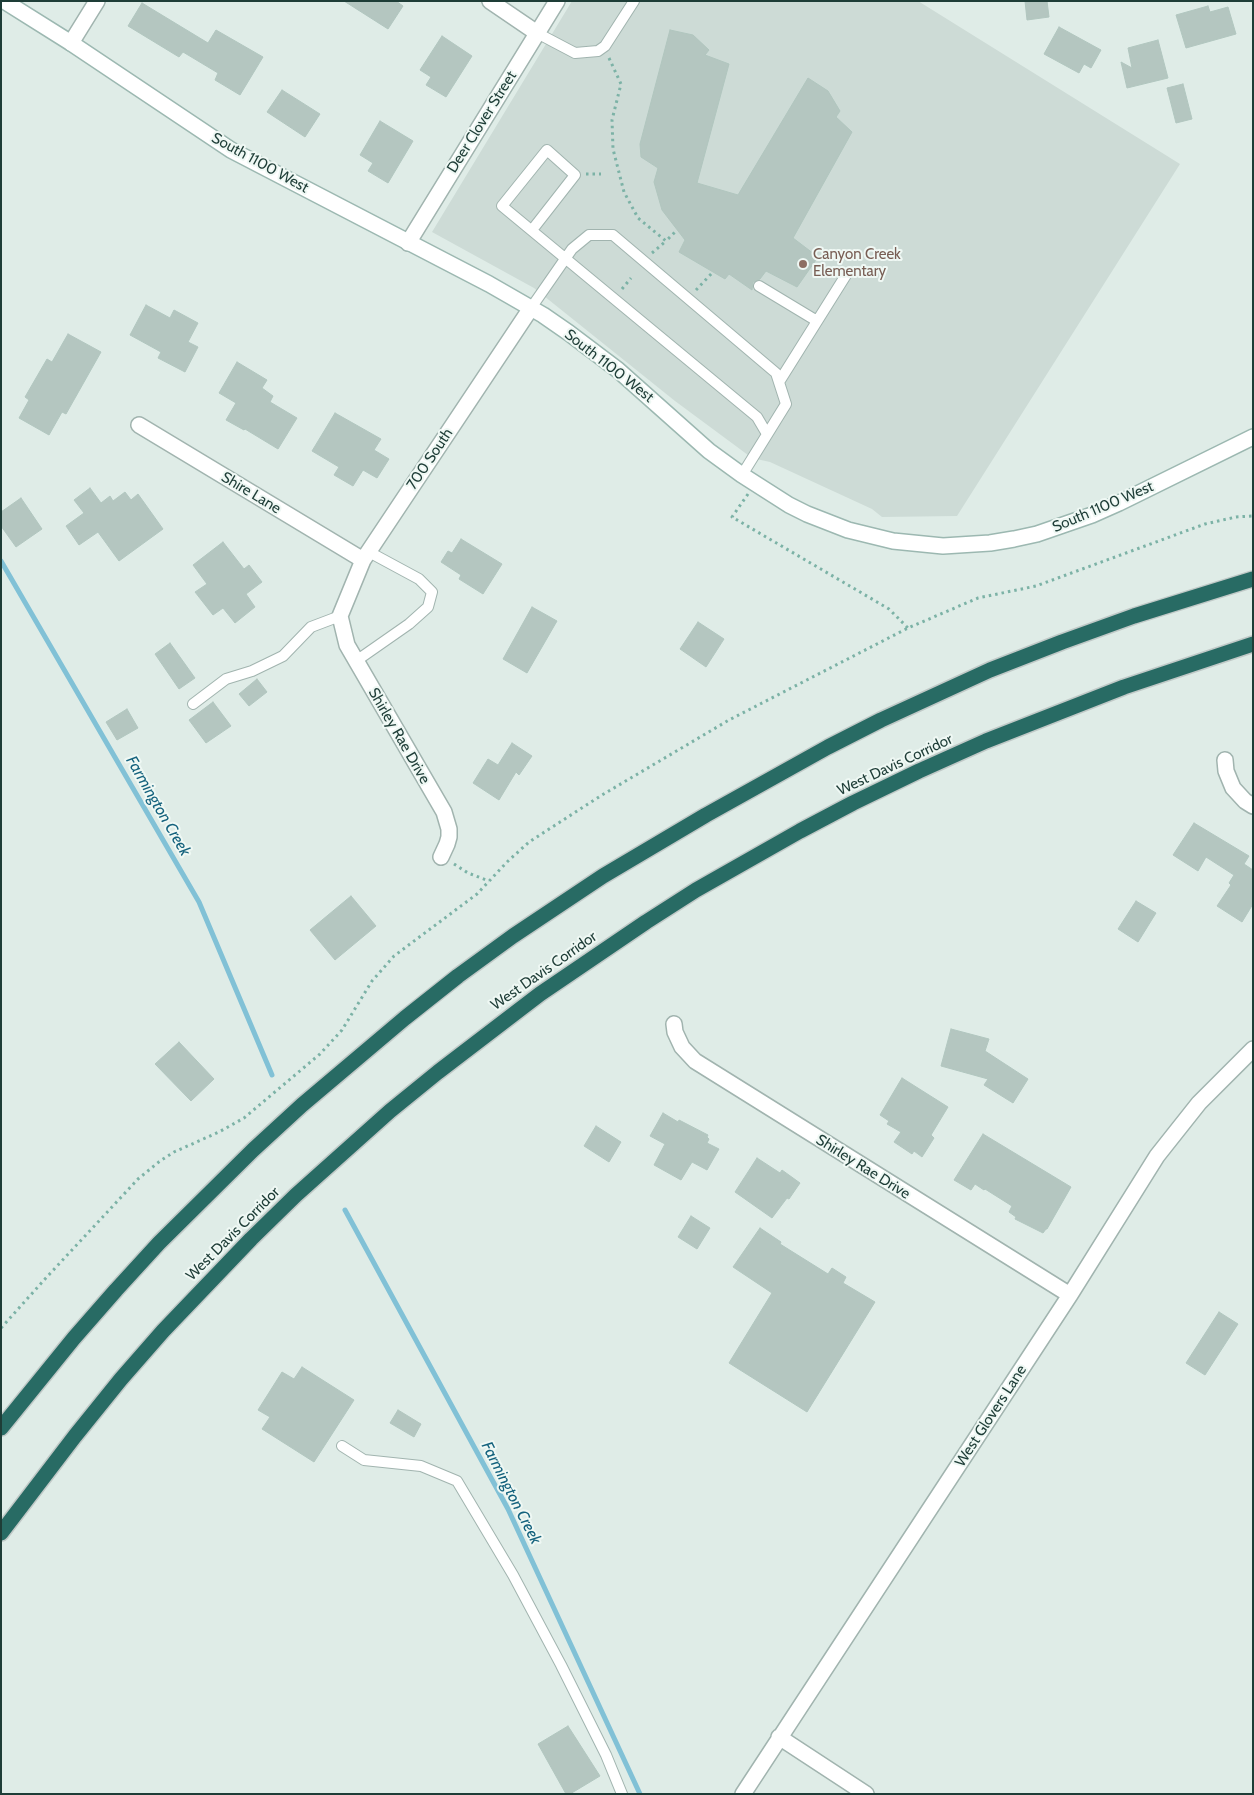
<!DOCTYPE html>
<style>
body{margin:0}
#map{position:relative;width:1254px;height:1795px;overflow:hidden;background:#dfece7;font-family:Cabin,sans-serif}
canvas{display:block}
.frame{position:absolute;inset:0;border:2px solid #1e3d37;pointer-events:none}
</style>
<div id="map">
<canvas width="1254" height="1795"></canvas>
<div class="frame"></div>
</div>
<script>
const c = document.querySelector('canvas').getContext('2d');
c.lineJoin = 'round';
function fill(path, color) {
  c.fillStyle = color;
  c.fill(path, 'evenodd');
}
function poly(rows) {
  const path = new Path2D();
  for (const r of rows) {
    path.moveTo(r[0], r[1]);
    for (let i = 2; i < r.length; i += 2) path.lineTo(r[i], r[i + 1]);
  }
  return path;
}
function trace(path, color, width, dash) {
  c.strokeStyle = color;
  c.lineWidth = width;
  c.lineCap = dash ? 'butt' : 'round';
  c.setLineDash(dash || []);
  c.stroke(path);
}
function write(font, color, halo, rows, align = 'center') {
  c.font = font + ' Cabin,sans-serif';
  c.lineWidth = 4;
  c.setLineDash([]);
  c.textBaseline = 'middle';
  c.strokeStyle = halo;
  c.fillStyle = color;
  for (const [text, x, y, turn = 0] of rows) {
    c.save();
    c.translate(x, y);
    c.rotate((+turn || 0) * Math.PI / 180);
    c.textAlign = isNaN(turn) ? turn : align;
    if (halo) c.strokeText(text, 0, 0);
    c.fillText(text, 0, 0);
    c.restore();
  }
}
fill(poly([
 [572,1,918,1,1180,164,957,516,882,517,872,509,770,462,752,458,675,401,534,288,432,232]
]), '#cddbd6');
trace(poly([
 [1,561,199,902,272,1075],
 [345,1210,508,1509,640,1794]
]), '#81c1d6', 5);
const building = poly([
 [344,1,396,1,403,6,388,29,344,1],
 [1025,1,1047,1,1049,17,1027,20,1025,1],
 [142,3,208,43,216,30,263,57,240,95,215,80,218,73,183,52,179,57,128,26,142,3],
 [1208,6,1210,12,1228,7,1236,34,1186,48,1176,15,1208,6],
 [1059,27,1101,50,1091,68,1084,64,1079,73,1044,54,1059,27],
 [670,30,693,35,709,50,705,55,729,64,697,183,738,195,808,78,828,91,840,111,836,117,852,132,793,238,818,257,797,287,766,271,760,279,753,282,752,290,729,274,725,279,679,252,685,240,662,210,654,182,658,168,641,157,640,144,670,30],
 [442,36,472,56,446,97,426,85,431,77,420,70,442,36],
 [1158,40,1168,78,1127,88,1121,62,1132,68,1128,48,1158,40],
 [1183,84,1192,119,1176,123,1167,88,1183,84],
 [282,90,320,114,305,137,267,112,282,90],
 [380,121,413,141,388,183,368,171,373,163,360,155,380,121],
 [146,305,170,318,174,310,198,323,188,342,198,347,185,372,158,358,161,352,130,335,146,305],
 [68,334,101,352,66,414,62,412,49,435,19,418,29,400,25,397,47,359,52,362,68,334],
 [237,362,267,380,262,388,273,396,270,402,297,418,278,449,245,429,244,430,226,420,236,403,219,393,237,362],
 [335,413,381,439,374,450,389,459,377,478,363,470,353,486,334,475,339,467,312,451,335,413],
 [90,488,101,503,110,496,113,501,125,492,131,500,138,494,163,529,119,561,98,532,79,545,66,526,84,513,74,500,90,488],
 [21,498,42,529,16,547,1,526,1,512,21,498],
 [461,539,502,564,483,594,459,579,461,575,441,562,448,551,452,553,461,539],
 [223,542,244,569,249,565,262,582,246,594,255,607,235,623,223,608,213,615,195,592,207,584,193,565,223,542],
 [532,607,557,621,527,673,503,659,532,607],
 [698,622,724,639,706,667,680,649,698,622],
 [170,643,195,678,179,689,155,654,170,643],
 [257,679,267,692,249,706,239,694,257,679],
 [213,702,231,726,206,743,189,720,213,702],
 [127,709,138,728,117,740,106,722,127,709],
 [512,743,532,756,519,775,516,772,499,800,473,783,488,759,498,765,512,743],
 [1194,823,1249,856,1244,864,1253,870,1253,904,1242,922,1217,906,1231,885,1229,883,1234,875,1206,857,1198,871,1173,855,1194,823],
 [351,896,376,926,335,960,310,930,351,896],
 [1136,901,1156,913,1138,942,1118,929,1136,901],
 [951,1029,989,1039,985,1051,1028,1079,1013,1103,984,1085,988,1079,941,1066,951,1029],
 [179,1042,214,1079,191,1101,155,1064,179,1042],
 [902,1078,948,1107,931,1135,934,1138,922,1157,914,1151,912,1154,894,1142,901,1132,887,1124,889,1121,880,1115,902,1078],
 [663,1113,678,1122,679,1120,708,1135,707,1137,709,1139,707,1143,719,1149,707,1170,692,1162,681,1180,654,1165,665,1144,650,1136,663,1113],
 [596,1126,621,1142,609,1162,584,1146,596,1126],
 [983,1134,1071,1187,1047,1229,1046,1229,1043,1233,1015,1219,1016,1217,1009,1212,1012,1206,985,1189,984,1190,975,1184,971,1190,954,1180,983,1134],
 [757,1158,780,1173,782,1170,800,1183,789,1199,787,1198,772,1218,735,1192,757,1158],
 [691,1216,710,1228,697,1249,678,1237,691,1216],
 [760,1228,781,1242,780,1244,828,1274,832,1268,846,1277,843,1283,875,1302,807,1412,729,1363,772,1293,733,1267,760,1228],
 [1219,1312,1238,1324,1205,1375,1186,1363,1219,1312],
 [302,1367,354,1400,314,1462,262,1429,270,1417,258,1410,282,1372,294,1379,302,1367],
 [398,1410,421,1424,414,1437,390,1423,398,1410],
 [568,1726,600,1776,570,1794,566,1794,538,1744,568,1726]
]);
fill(building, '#b4c6c0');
trace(building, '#b1c6bf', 1);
const lane = poly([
 [537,33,575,53,598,51,605,46,634,1],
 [532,230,575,175,547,150,502,206,757,417,767,434],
 [759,286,817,321],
 [531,308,572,249,589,235,613,235,776,373,786,404,742,475],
 [779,382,846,275],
 [356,661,409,624,428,607,432,592,419,579,369,552],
 [193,704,226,679,252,671,283,656,311,627,340,616],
 [342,1446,364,1460,421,1466,457,1481,513,1575,561,1665,606,1755,622,1794]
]);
const street = poly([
 [490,1,537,33],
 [71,43,97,1],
 [408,243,557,1],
 [139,425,363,560],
 [1225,760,1226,771,1233,788,1245,801,1253,806],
 [441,857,447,844,449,837,449,829,444,812,347,645,340,616,363,560,531,308],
 [674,1024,675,1032,682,1047,695,1061,1070,1295],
 [779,1737,866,1794],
 [743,1794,1070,1295,1157,1156,1199,1103,1253,1049]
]);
const secondary = poly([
 [4,1,71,43,231,150,489,284,543,315,569,333,618,370,709,451,742,475,789,505,807,514,848,530,893,541,943,546,990,543,1014,539,1037,534,1092,515,1119,503,1253,437]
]);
const highway = poly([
 [1,1428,74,1338,116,1290,159,1243,253,1150,302,1105,405,1018,458,976,513,936,603,876,706,815,828,747,881,720,990,670,1062,642,1134,616,1253,579],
 [1,1533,75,1436,121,1379,163,1331,251,1239,296,1195,390,1111,438,1072,540,994,646,922,696,890,800,831,853,803,919,771,986,741,1124,687,1253,644]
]);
trace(lane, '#a1b4af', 12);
trace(street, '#a1b4af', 18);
trace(secondary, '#9cb8b1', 18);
trace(highway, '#c0c9c7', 18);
trace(poly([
 [609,58,621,84,612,120,613,149,624,192,638,218,666,241,677,230],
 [586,174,601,174],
 [652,253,666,241],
 [622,289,631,278],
 [696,290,713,272],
 [748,494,732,517,889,609,908,628],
 [454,864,468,873,489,881],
 [1,1328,45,1279,138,1179,160,1161,174,1152,219,1132,244,1118,320,1054,342,1030,372,981,394,956,477,894,507,862,529,842,602,795,729,720,908,628,978,598,1036,586,1205,524,1236,517,1253,516]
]), '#7cb2a6', 3, [2.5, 4]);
trace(lane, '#fff', 10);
trace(street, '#fff', 15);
trace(secondary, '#fff', 15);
trace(highway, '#286b64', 15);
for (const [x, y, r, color] of [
 [803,264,5,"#8d6e63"]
]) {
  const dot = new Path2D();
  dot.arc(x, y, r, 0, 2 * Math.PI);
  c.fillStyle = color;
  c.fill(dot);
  trace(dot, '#eff8f4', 2);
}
write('15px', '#1e3d37', '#eff8f4', [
 ["Deer Clover Street",482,122,-58],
 ["South 1100 West",260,163,29],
 ["South 1100 West",609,366,38],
 ["700 South",430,459,-56],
 ["Shire Lane",251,493,31],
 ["South 1100 West",1103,507,-23],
 ["Shirley Rae Drive",399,736,60],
 ["West Davis Corridor",895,765,-25],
 ["West Davis Corridor",544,971,-35],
 ["Shirley Rae Drive",863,1167,32],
 ["West Davis Corridor",233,1234,-45],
 ["West Glovers Lane",991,1416,-57]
]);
write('15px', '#785e54', '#eff8f4', [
 ["Canyon Creek",813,255],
 ["Elementary",813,272]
], 'left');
write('italic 16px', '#14627d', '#eff8f4', [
 ["Farmington Creek",158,806,60],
 ["Farmington Creek",511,1493,63]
]);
</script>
